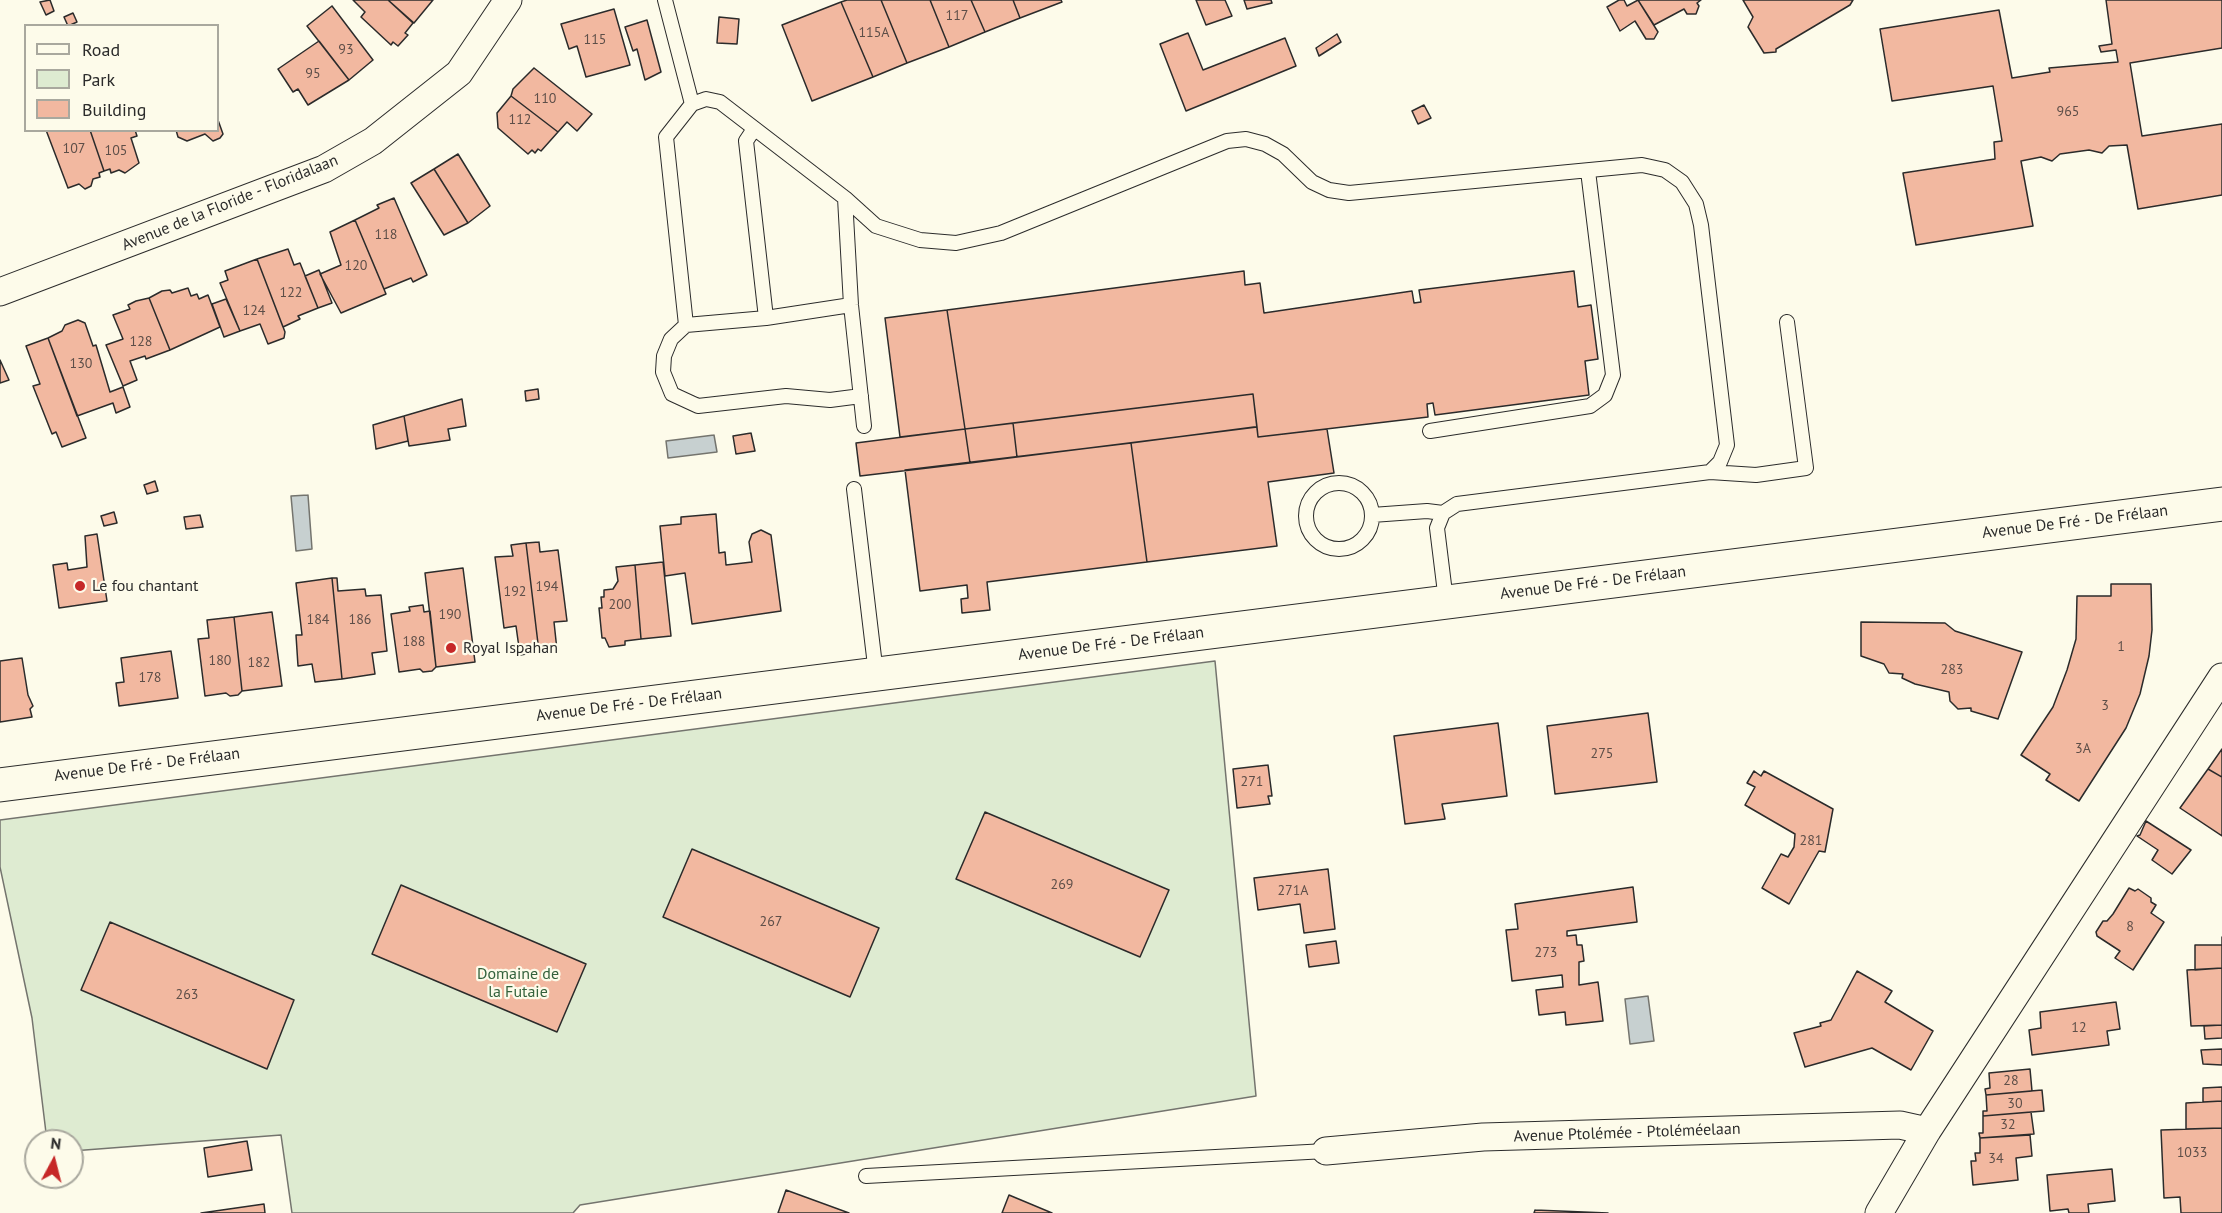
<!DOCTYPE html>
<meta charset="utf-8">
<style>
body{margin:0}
#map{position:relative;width:2222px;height:1213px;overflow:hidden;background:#fdfbea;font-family:"PT Sans",sans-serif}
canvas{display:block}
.legend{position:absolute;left:24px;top:24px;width:195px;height:108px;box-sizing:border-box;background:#fdfbea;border:2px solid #a9a89e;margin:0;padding:8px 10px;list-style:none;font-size:18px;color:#2b2b2b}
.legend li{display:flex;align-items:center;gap:12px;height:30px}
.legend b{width:30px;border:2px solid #a9a89e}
.north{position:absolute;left:24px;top:1129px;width:60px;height:60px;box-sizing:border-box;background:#fdfbea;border:2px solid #a9a89e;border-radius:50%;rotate:7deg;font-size:16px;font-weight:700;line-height:24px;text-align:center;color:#2b2b2b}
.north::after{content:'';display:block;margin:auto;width:21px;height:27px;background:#c62828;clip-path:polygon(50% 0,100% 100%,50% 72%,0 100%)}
</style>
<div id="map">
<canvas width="2222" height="1213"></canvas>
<ul class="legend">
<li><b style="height:8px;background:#fdfbea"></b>Road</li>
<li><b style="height:16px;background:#deebd1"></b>Park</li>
<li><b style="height:16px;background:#f2b8a0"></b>Building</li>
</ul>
<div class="north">N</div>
</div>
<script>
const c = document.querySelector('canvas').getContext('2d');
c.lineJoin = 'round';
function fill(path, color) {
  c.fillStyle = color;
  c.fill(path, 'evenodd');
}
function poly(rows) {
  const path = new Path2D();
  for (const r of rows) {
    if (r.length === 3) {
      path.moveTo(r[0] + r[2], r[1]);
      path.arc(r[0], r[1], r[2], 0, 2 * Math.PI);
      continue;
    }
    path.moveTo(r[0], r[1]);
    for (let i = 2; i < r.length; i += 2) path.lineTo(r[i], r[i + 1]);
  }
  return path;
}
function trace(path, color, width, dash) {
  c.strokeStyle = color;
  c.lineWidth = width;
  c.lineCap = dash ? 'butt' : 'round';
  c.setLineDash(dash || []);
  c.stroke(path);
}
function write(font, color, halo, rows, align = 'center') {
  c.font = font + ' "PT Sans",sans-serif';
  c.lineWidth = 4.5;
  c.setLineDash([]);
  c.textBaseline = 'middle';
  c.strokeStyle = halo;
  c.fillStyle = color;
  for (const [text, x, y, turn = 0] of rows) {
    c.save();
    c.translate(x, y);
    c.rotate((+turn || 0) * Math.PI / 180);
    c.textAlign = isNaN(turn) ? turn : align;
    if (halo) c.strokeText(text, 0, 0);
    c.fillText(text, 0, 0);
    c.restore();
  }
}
const green = poly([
 [1215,661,1256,1096,580,1205,573,1213,292,1213,281,1135,72,1151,72,1141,47,1141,32,1018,0,867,0,820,1215,661]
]);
fill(green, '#deebd1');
trace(green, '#74746e', 1.5);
const water = poly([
 [714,435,717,452,668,458,666,441,714,435],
 [308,495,312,549,296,551,291,496,308,495],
 [1648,996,1654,1041,1630,1044,1625,999,1648,996]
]);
fill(water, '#c7d0d0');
trace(water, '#74746e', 1.5);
const building = poly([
 [50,0,54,11,46,15,40,2,50,0],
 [353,0,388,0,413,23,405,33,408,35,398,46,393,42,391,45,361,17,365,12,353,0],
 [388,0,433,0,414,23,388,0],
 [847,0,881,0,907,63,873,77,841,2,847,0],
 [881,0,930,0,949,47,907,63,881,0],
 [930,0,971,0,985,32,949,47,930,0],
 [971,0,1013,0,1020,18,985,32,971,0],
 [1013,0,1061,0,1062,2,1020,18,1013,0],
 [1196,0,1225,0,1232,16,1206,25,1196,0],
 [1244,0,1271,0,1272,3,1247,9,1244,0],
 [1619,0,1624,0,1627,6,1638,0,1658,32,1654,39,1646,39,1635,21,1620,31,1607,7,1619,0],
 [1638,0,1701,0,1697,3,1699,6,1696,14,1687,14,1684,9,1654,25,1638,0],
 [1743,0,1853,0,1850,5,1776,49,1776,52,1764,53,1748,27,1753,17,1743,0],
 [2106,0,2222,0,2222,48,2130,63,2142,136,2222,124,2222,195,2138,209,2127,145,2109,146,2102,153,2089,150,2060,154,2052,161,2041,157,2021,161,2033,226,1916,245,1903,173,1995,159,1994,142,2002,141,1993,86,1892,101,1880,29,1999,10,2012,78,2050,72,2049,68,2118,62,2116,50,2101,52,2099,46,2112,44,2106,0],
 [841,2,873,77,812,101,782,25,841,2],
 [332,6,373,60,349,80,307,26,332,6],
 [614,9,630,65,586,77,577,46,569,49,561,24,614,9],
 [73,13,77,22,68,26,64,17,73,13],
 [719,17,739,19,737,44,717,43,719,17],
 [647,20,661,72,645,80,637,49,633,51,625,27,647,20],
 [1188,33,1203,70,1285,38,1296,66,1186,111,1160,44,1188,33],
 [1337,34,1341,42,1319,56,1316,48,1337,34],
 [319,41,349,80,308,105,298,89,293,92,278,69,319,41],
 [534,68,592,114,577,131,567,122,558,132,511,96,513,89,534,68],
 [511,96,558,132,541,151,538,149,535,153,532,150,528,154,498,128,497,113,511,96],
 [1424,105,1431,118,1418,124,1412,111,1424,105],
 [218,120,223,134,220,138,213,141,205,134,187,141,178,137,176,130,218,130,218,120],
 [46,130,90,130,104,171,99,173,100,177,93,179,91,186,85,189,79,184,68,188,46,130],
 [90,130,135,130,137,136,131,138,139,163,125,173,119,170,111,173,110,169,104,171,90,130],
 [458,154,490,206,468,223,434,169,458,154],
 [434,169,468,223,444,235,411,183,434,169],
 [394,198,427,275,413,282,411,278,384,289,355,220,379,208,377,205,394,198],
 [355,220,386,294,341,313,320,274,341,265,330,232,355,220],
 [288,249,294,265,300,263,318,308,298,316,300,319,283,327,257,259,288,249],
 [257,259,285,332,284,338,268,344,260,324,240,331,220,283,228,280,225,271,257,259],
 [319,270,332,303,318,308,305,276,319,270],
 [1244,271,1245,285,1260,283,1264,313,1412,291,1414,303,1421,302,1419,290,1574,271,1578,307,1591,305,1598,359,1585,361,1589,395,1435,415,1433,403,1427,404,1428,417,1258,437,1253,394,965,429,947,310,1244,271],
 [188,288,191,296,197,294,199,299,208,295,220,327,170,350,149,298,162,291,170,290,172,293,188,288],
 [149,298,170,350,146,359,145,356,130,361,137,380,123,386,106,345,123,339,113,315,130,309,128,305,136,301,149,298],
 [226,299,240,331,224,337,212,304,226,299],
 [947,310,965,429,900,437,885,318,947,310],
 [78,320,85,323,93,346,96,345,110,392,123,387,130,407,116,413,113,403,77,416,48,338,62,331,65,325,78,320],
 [48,338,86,438,62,447,56,432,52,434,33,386,40,384,26,346,48,338],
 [0,360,9,380,0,383,0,360],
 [538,389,539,399,526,401,525,391,538,389],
 [1253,394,1257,427,1017,457,1013,423,1253,394],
 [462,399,466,426,448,429,450,440,409,446,404,416,462,399],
 [404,416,408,441,376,449,373,425,404,416],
 [1013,423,1017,457,970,463,965,429,1013,423],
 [1254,427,1257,427,1258,437,1327,429,1334,473,1268,482,1277,546,1147,562,1131,443,1254,427],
 [965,429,970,463,860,476,856,443,965,429],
 [751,433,755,451,736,454,733,436,751,433],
 [1131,443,1147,562,987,582,990,610,962,613,961,599,968,598,967,585,920,591,905,470,1131,443],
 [155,481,158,491,147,494,144,485,155,481],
 [114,512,117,523,104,526,101,516,114,512],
 [716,514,719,553,725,552,726,565,752,562,749,542,752,534,761,530,771,535,781,611,692,624,685,573,665,576,660,526,681,524,681,517,716,514],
 [200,515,203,527,186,529,184,517,200,515],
 [97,534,107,601,59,608,53,565,67,563,68,570,87,567,85,536,97,534],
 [539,542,540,552,558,550,567,621,554,622,557,650,539,652,526,543,539,542],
 [526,543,539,652,520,655,516,626,504,628,495,557,513,556,511,545,526,543],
 [663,562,671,636,641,639,635,565,663,562],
 [635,565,641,639,625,641,625,645,609,647,605,638,602,638,599,608,602,608,601,597,604,597,604,590,613,589,618,581,616,567,635,565],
 [463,568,475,662,436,667,425,573,463,568],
 [332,578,342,679,315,682,312,664,298,666,296,635,302,635,296,583,332,578],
 [332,578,337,578,338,591,365,589,366,596,381,595,387,651,372,653,375,674,342,679,332,578],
 [2111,584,2151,584,2152,630,2149,656,2140,694,2126,728,2079,801,2046,780,2050,774,2021,755,2053,707,2067,670,2076,639,2077,596,2111,596,2111,584],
 [423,605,424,612,430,611,436,667,432,671,423,672,420,669,399,672,391,614,410,611,409,607,423,605],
 [272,612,282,686,242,691,234,617,272,612],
 [234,617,242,691,238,695,230,696,226,693,205,696,198,639,209,638,207,620,234,617],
 [1861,622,1945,623,1955,631,2022,652,1998,719,1971,711,1971,708,1958,709,1950,701,1949,692,1915,684,1902,678,1903,674,1889,673,1884,664,1861,656,1861,622],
 [171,651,178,698,119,706,116,683,124,682,121,658,171,651],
 [22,658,28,695,33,706,30,709,32,717,0,722,0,661,22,658],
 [1648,713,1657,782,1555,794,1547,726,1648,713],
 [1498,723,1507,796,1442,804,1445,819,1405,824,1394,736,1498,723],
 [2222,749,2222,777,2208,769,2222,749],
 [1268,765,1272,796,1268,796,1270,804,1237,808,1233,769,1268,765],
 [2208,769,2222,777,2222,836,2180,808,2208,769],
 [1754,771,1761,776,1764,771,1833,809,1825,852,1819,851,1789,904,1762,888,1781,854,1788,857,1794,847,1795,834,1745,805,1755,787,1747,783,1754,771],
 [985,812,1169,890,1140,957,956,879,985,812],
 [2146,821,2191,850,2172,874,2152,860,2158,850,2137,836,2140,835,2146,821],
 [692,849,879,928,850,997,663,917,692,849],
 [1328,869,1335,929,1304,933,1300,904,1258,910,1254,878,1328,869],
 [401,885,586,964,557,1032,372,954,401,885],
 [1633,887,1637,922,1567,931,1567,936,1576,935,1577,945,1582,945,1584,961,1579,962,1579,985,1598,982,1603,1021,1566,1025,1565,1012,1539,1015,1536,990,1563,987,1562,975,1512,981,1506,930,1518,929,1515,904,1633,887],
 [2129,888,2135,891,2138,889,2151,898,2151,902,2156,905,2151,913,2164,922,2133,970,2115,958,2120,951,2097,936,2096,932,2103,921,2107,921,2113,914,2129,888],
 [110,922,294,1000,267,1069,81,990,110,922],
 [2222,937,2222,968,2195,970,2195,945,2222,945,2222,937],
 [1336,941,1339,963,1309,967,1306,945,1336,941],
 [2222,968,2222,1025,2191,1026,2187,970,2222,968],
 [1857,971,1892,991,1885,1002,1933,1031,1911,1070,1872,1048,1805,1067,1794,1033,1821,1026,1820,1023,1831,1020,1857,971],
 [2116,1002,2120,1029,2107,1031,2109,1045,2032,1055,2029,1030,2041,1028,2040,1012,2116,1002],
 [2222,1025,2222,1038,2205,1039,2204,1026,2222,1025],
 [2222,1049,2222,1065,2203,1064,2201,1050,2222,1049],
 [2030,1069,2032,1091,1986,1095,1985,1089,1990,1088,1989,1073,2030,1069],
 [2222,1087,2222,1101,2203,1102,2203,1088,2222,1087],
 [2042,1090,2044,1111,1983,1116,1983,1111,1987,1111,1986,1095,2042,1090],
 [2222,1101,2222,1128,2186,1129,2186,1103,2222,1101],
 [2031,1112,2034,1134,1980,1138,1979,1133,1983,1133,1983,1116,2031,1112],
 [2222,1128,2222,1213,2181,1213,2180,1197,2164,1198,2161,1130,2222,1128],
 [2030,1135,2032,1156,2016,1158,2018,1180,1973,1185,1971,1161,1976,1161,1975,1153,1980,1153,1980,1138,2030,1135],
 [247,1141,252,1170,208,1177,204,1148,247,1141],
 [2112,1169,2115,1201,2088,1204,2089,1213,2069,1213,2068,1209,2050,1211,2047,1175,2112,1169],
 [786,1190,849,1213,778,1213,786,1190],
 [1009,1195,1052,1213,1002,1213,1009,1195],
 [264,1204,265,1213,201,1213,264,1204],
 [1535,1210,1608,1213,1534,1213,1535,1210]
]);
fill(building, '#f2b8a0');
trace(building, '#2b2b2b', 1.5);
const lane = poly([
 [665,0,692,104],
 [754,129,746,141,766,318],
 [845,198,851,305,864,426],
 [851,305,766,318,686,325,666,137,692,104,706,99,720,102,845,198,876,226,920,240,956,243,1001,233,1227,141,1246,139,1265,144,1283,154,1312,182,1329,190,1349,193,1642,165,1665,170,1682,182,1696,204,1701,225,1727,445,1720,462,1710,472,1457,504,1443,513,1437,528,1446,601],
 [686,325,671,339,664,356,663,372,672,394,698,406,786,396,830,400,861,396],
 [1430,431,1590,406,1605,395,1613,375,1588,171],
 [1710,472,1756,475,1806,468,1787,322],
 [1339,516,33],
 [854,489,876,674],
 [1372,515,1427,511,1443,513],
 [866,1176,1326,1151]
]);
const street = poly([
 [0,292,324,169,373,141,459,73,508,0],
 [1326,1151,1483,1137,1900,1125,1927,1131],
 [1879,1213,1927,1131,2222,677]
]);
const secondary = poly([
 [0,785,2222,504]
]);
trace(lane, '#2b2b2b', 16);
trace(street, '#2b2b2b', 29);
trace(secondary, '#2b2b2b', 35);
trace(lane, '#fdfbea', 14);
trace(street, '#fdfbea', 27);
trace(secondary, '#fdfbea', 33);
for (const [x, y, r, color] of [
 [80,586,6,"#c62828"],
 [451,648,6,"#c62828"]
]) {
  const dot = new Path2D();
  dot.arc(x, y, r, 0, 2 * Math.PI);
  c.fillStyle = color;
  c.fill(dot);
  trace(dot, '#fdfbea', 2);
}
write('14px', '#5d4e48', null, [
 ["117",957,16],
 ["115A",874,33],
 ["115",595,40],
 ["93",346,50],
 ["95",313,74],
 ["110",545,99],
 ["965",2068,112],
 ["112",520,120],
 ["107",74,149],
 ["105",116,151],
 ["118",386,235],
 ["120",356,266],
 ["122",291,293],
 ["124",254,311],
 ["128",141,342],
 ["130",81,364],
 ["194",547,587],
 ["192",515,592],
 ["200",620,605],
 ["190",450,615],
 ["184",318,620],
 ["186",360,620],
 ["188",414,642],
 ["1",2121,647],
 ["180",220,661],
 ["182",259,663],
 ["283",1952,670],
 ["178",150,678],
 ["3",2105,706],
 ["3A",2083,749],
 ["275",1602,754],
 ["271",1252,782],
 ["281",1811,841],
 ["269",1062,885],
 ["271A",1293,891],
 ["267",771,922],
 ["8",2130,927],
 ["273",1546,953],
 ["263",187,995],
 ["12",2079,1028],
 ["28",2011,1081],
 ["30",2015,1104],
 ["32",2008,1125],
 ["1033",2192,1153],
 ["34",1996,1159]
]);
write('16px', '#2b2b2b', '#fdfbea', [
 ["Avenue de la Floride - Floridalaan",230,203,-22],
 ["Avenue De Fré - De Frélaan",2075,522,-7],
 ["Avenue De Fré - De Frélaan",1593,583,-7],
 ["Avenue De Fré - De Frélaan",1111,644,-7],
 ["Avenue De Fré - De Frélaan",629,705,-7],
 ["Avenue De Fré - De Frélaan",147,765,-7],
 ["Avenue Ptolémée - Ptoléméelaan",1627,1133,-2]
]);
write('16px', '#2b2b2b', '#fdfbea', [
 ["Le fou chantant",92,586],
 ["Royal Ispahan",463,648]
], 'left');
write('16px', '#34623c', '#fdfbea', [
 ["Domaine de",518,974],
 ["la Futaie",518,992]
]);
</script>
